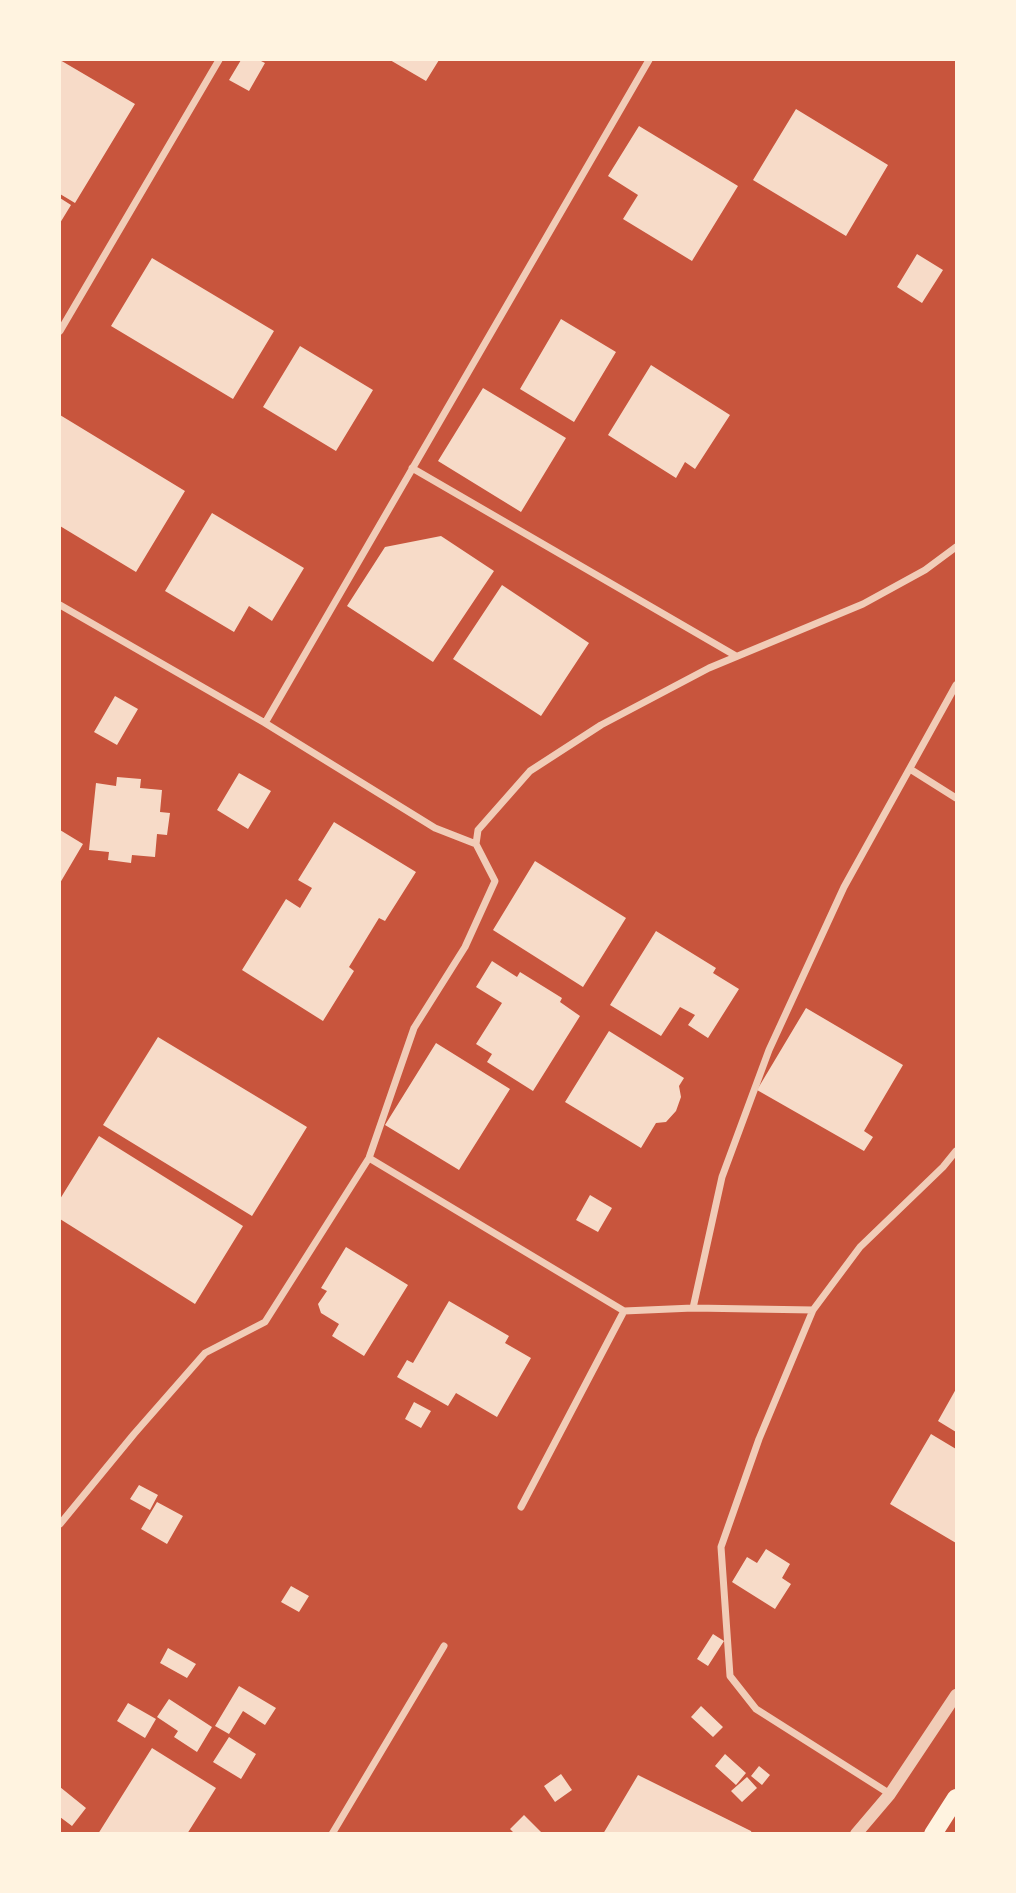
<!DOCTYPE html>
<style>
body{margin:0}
#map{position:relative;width:1016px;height:1893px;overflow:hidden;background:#c8553d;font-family:"Work Sans",sans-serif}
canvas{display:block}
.frame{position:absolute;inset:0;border:61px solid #fff3e0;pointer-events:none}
</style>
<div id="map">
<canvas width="1016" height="1893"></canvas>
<div class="frame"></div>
</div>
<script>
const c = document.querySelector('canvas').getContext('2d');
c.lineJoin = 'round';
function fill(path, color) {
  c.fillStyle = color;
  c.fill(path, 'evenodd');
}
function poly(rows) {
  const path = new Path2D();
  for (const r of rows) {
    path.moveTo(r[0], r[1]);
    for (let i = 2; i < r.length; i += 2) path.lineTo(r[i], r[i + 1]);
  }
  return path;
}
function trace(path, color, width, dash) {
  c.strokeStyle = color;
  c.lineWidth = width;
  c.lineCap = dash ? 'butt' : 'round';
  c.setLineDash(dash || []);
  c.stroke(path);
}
fill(poly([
 [60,60,135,104,75,203,60,194],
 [241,60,259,60,265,63,249,91,229,80],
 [390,60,439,60,426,81],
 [796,109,888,165,846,236,753,180],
 [639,126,738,186,692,261,623,219,638,195,608,176],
 [60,198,71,205,60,223],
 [917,254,943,270,922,303,897,287],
 [152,258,274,331,233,399,111,326],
 [561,319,616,352,574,422,520,389],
 [300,346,373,390,336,451,263,407],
 [651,365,730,415,695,469,685,462,676,478,608,435],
 [483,388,566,438,521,512,438,461],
 [60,415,185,491,136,572,60,526],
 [212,513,304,568,272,621,249,606,234,632,165,591],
 [441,536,494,571,433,662,347,606,385,547],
 [502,585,589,643,541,716,453,659],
 [115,696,138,709,117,745,94,732],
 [239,773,271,791,248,829,217,810],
 [117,777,141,779,140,788,162,790,160,812,170,813,167,835,157,834,155,857,132,855,131,863,108,860,109,852,89,850,96,783,116,786],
 [334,822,416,872,385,921,379,918,349,967,354,971,323,1021,242,970,286,899,300,908,312,888,298,880],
 [60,830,83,844,60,883],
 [535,861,626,918,583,987,493,930],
 [656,931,716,968,713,973,739,989,708,1038,688,1025,695,1015,680,1007,661,1036,610,1005],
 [492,961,517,977,520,972,562,998,560,1002,580,1016,533,1091,487,1062,492,1054,476,1044,502,1003,476,987],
 [806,1008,903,1065,864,1131,873,1137,864,1151,757,1090],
 [609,1031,684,1078,679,1086,681,1097,676,1111,666,1122,656,1123,641,1148,565,1102],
 [158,1037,307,1127,252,1216,103,1125],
 [436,1043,510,1089,459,1170,385,1125],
 [99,1136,243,1226,195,1304,60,1219,60,1199],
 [590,1195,612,1208,598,1232,576,1220],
 [346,1247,408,1285,364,1356,332,1336,339,1324,321,1313,318,1304,327,1291,321,1288],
 [449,1301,509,1336,505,1343,531,1358,497,1417,456,1393,448,1406,397,1377,407,1360,413,1363],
 [956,1389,956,1432,938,1421],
 [414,1402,431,1411,421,1428,405,1419],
 [931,1434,956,1449,956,1543,890,1504],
 [139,1485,158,1495,150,1510,130,1499],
 [157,1502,183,1516,167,1544,141,1529],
 [766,1549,790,1564,782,1578,791,1584,775,1609,732,1582,747,1557,757,1563],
 [291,1586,309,1596,299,1612,281,1602],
 [713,1634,724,1641,708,1666,697,1659],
 [168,1648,196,1664,187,1678,160,1663],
 [239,1686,276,1708,265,1725,243,1711,229,1734,215,1726],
 [169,1699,212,1727,197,1752,174,1737,178,1731,157,1717],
 [128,1703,156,1719,145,1738,117,1721],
 [701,1706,723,1727,713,1737,691,1717],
 [229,1737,256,1754,241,1779,213,1762],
 [152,1748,216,1788,187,1834,98,1834],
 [725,1754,746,1773,736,1785,715,1766],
 [759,1766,770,1775,762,1785,751,1776],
 [561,1774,572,1790,555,1802,544,1786],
 [638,1775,751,1831,752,1834,603,1834],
 [747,1777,757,1788,742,1802,731,1791],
 [60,1787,86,1808,72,1826,60,1817],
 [524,1815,541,1832,539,1834,515,1834,510,1829]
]), '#f7dbc8');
trace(poly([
 [60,331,219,60],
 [412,468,736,656],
 [60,605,265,723,435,828,476,844,495,881,465,947,414,1028,369,1158,265,1322,205,1353,134,1434,60,1524],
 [265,723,649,60],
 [910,769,956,798],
 [476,844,478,830,530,771,601,725,709,668,863,604,925,570,956,547],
 [369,1158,624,1311,693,1308,813,1310],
 [693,1308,722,1177,769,1050,844,887,956,685],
 [521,1507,624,1311],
 [890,1794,756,1709,730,1676,721,1547,759,1439,813,1310,860,1247,943,1167,956,1151],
 [332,1834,444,1646]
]), '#f1ccb7', 7);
trace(poly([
 [856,1834,890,1794,956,1695]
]), '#f1ccb7', 12);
trace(poly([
 [933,1834,956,1798]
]), '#fff3e0', 18);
</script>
